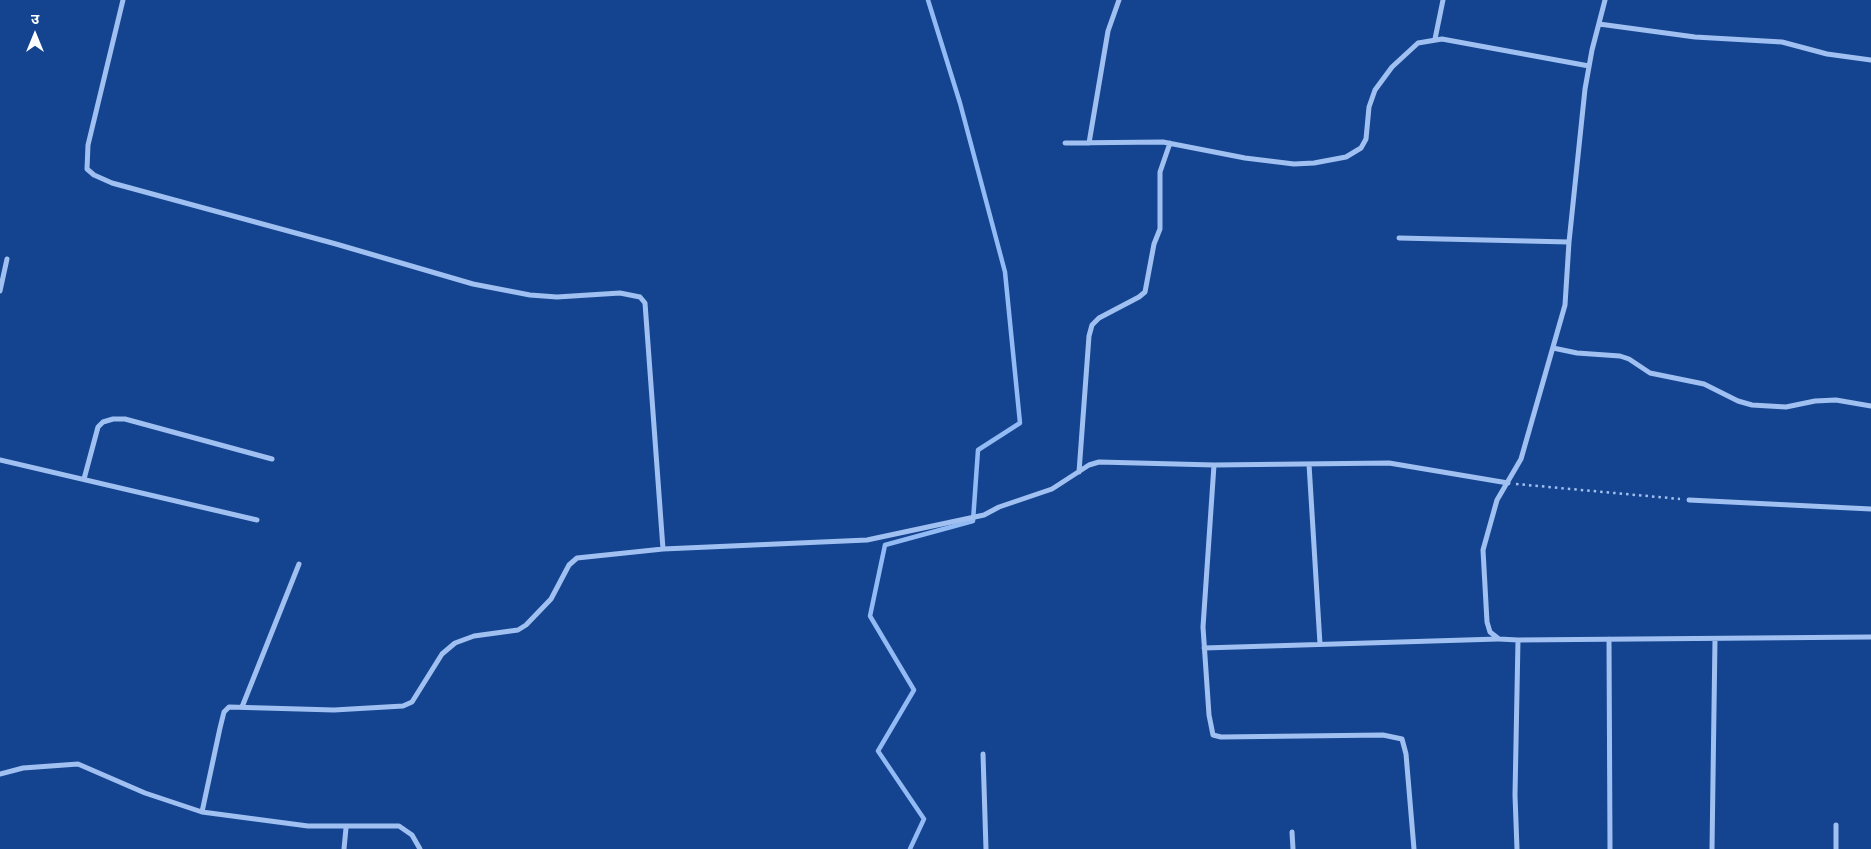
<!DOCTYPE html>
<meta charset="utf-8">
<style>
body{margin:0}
#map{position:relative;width:1871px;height:849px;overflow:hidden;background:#14448f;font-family:"Sofia Sans Condensed","Noto Sans Devanagari",sans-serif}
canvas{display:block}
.north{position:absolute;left:10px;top:10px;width:50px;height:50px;-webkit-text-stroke:4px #14448f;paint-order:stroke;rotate:0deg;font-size:14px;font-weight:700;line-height:20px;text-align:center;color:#fff}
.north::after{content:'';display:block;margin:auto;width:18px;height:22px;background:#fff;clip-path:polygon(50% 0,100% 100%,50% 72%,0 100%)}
</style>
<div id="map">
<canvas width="1871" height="849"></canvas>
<div class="north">उ</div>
</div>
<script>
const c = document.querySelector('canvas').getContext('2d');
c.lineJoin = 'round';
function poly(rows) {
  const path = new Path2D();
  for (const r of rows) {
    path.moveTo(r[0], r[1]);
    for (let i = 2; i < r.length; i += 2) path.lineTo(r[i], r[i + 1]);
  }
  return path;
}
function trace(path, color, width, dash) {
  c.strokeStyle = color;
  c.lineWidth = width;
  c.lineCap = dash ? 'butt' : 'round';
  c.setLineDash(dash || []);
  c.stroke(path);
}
trace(poly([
 [910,849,924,819,878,751,914,690,870,616,885,545,973,521,978,450,1020,423,1005,272,960,103,928,0]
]), '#92baf4', 4.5);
trace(poly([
 [1516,484,1680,499]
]), '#a0c0f1', 2.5, [2.5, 4]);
trace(poly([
 [123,0,88,145,87,169,94,175,112,183,336,244,473,284,530,295,557,297,620,293,640,297,645,303,663,549],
 [1605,0,1592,50,1585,89,1569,242,1565,305,1521,459,1497,500,1483,550,1487,622,1490,632,1499,639,1518,640,1871,637],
 [1599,24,1695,37,1782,42,1827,54,1871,60],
 [1435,39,1443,0],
 [1065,143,1163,142,1245,158,1294,164,1314,163,1346,157,1361,148,1366,139,1369,107,1375,90,1392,67,1418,43,1442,39,1589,66],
 [1089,143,1108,31,1119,0],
 [1399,238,1569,242],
 [0,291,7,259],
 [1553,348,1577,353,1620,356,1629,359,1650,373,1704,384,1738,401,1752,405,1786,407,1815,401,1836,400,1871,406],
 [0,460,257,520],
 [1309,464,1320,644],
 [1214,465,1203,627,1209,715,1213,735,1221,737,1383,735,1402,739,1406,754,1414,849],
 [1079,472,1089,336,1092,325,1099,318,1139,297,1145,292,1154,244,1160,229,1160,172,1170,143],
 [84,479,98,427,103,422,113,419,125,419,272,459],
 [1689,500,1871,509],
 [1609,639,1610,849],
 [1204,648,1498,639],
 [242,707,299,564],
 [983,754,986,849],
 [0,774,23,768,78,764,145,793,202,812,308,826,399,826,412,835,420,849],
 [202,812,220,728,224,712,229,707,334,710,403,706,412,702,442,654,455,643,474,636,518,630,526,625,551,599,569,565,577,558,663,549,867,540,984,515,999,507,1052,489,1089,465,1099,462,1214,465,1389,463,1508,483],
 [1836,825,1836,849],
 [1292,832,1293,849],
 [344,849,346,828],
 [1517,849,1515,795,1518,640],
 [1712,849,1715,639]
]), '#a0c0f1', 5);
</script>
